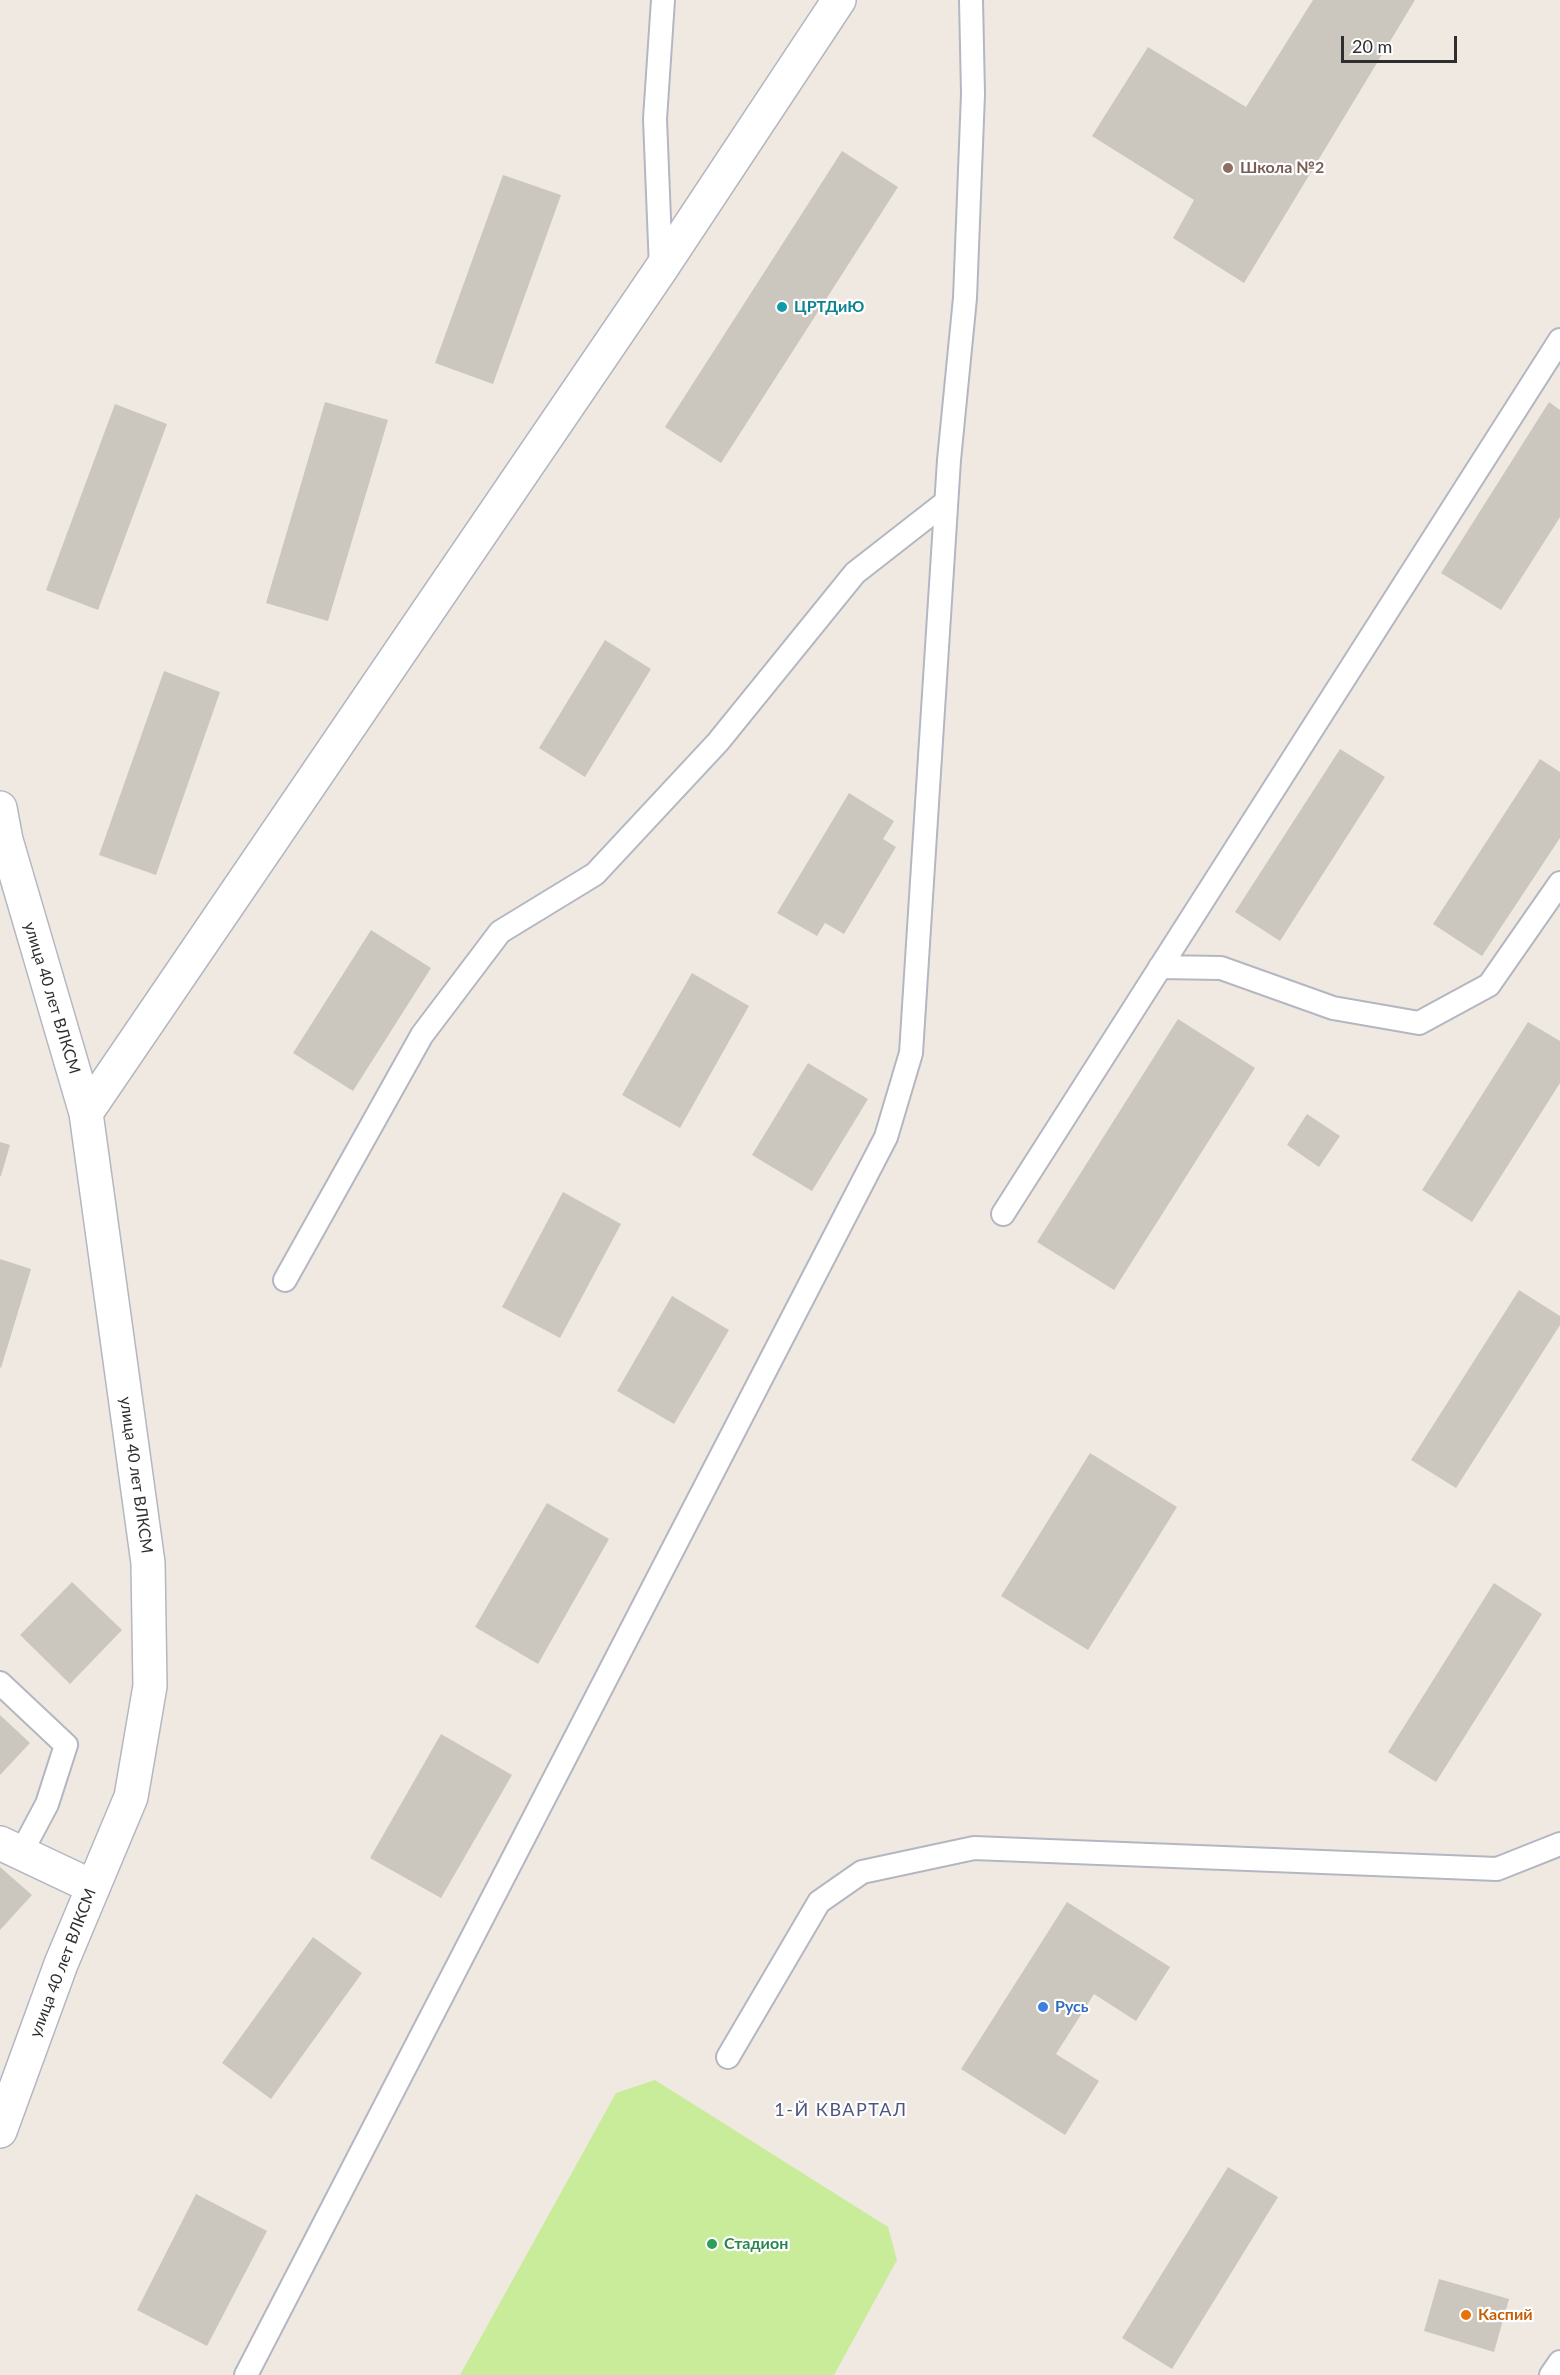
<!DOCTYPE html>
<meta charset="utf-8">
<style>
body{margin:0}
#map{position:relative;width:1560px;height:2375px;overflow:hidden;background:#efe9e1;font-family:Lato,sans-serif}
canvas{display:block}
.scale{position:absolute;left:1341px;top:36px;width:116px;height:27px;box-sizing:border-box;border:3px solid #2e2e2e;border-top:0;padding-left:8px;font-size:18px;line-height:21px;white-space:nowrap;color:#2e2e2e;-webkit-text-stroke:4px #fff;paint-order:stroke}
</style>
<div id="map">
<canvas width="1560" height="2375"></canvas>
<div class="scale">20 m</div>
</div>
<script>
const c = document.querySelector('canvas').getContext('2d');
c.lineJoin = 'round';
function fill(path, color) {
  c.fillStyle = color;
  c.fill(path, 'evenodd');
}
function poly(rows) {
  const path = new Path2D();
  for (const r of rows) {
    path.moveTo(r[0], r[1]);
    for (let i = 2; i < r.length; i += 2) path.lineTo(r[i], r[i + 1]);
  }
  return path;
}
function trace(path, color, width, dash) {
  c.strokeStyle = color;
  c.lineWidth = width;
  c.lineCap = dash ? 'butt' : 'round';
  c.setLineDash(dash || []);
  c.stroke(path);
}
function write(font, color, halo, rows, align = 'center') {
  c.font = font + ' Lato,sans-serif';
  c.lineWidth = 4.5;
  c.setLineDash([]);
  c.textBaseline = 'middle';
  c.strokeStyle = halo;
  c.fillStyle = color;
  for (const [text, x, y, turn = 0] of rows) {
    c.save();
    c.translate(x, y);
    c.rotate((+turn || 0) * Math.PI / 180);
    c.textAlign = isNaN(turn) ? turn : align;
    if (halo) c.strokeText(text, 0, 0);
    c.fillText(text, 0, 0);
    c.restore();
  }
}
fill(poly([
 [655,2080,888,2227,897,2260,834,2375,460,2375,616,2093]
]), '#c9ec9a');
fill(poly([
 [1313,0,1415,0,1244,283,1173,238,1194,200,1092,136,1148,47,1246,107],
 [842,151,898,187,721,463,665,427],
 [503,175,561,195,493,384,435,363],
 [325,402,388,420,328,621,266,603],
 [1549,402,1560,410,1560,517,1501,610,1441,573],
 [115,404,167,424,98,610,46,590],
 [605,640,651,669,585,777,539,748],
 [164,671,220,692,156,875,99,855],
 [1340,749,1385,777,1280,941,1235,912],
 [1540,759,1560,772,1560,838,1482,956,1433,924],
 [849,793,894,821,883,839,896,847,844,934,825,923,817,936,777,913],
 [371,930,431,968,353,1091,293,1053],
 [692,973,749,1006,680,1128,622,1095],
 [1178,1019,1255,1068,1114,1290,1037,1242],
 [1528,1022,1560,1041,1560,1083,1472,1222,1422,1190],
 [808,1063,868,1099,812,1191,752,1155],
 [1307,1114,1340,1136,1319,1167,1287,1145],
 [0,1142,10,1145,1,1176,0,1176],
 [563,1192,621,1224,560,1338,502,1307],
 [0,1259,31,1269,1,1368,0,1367],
 [1519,1290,1560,1316,1560,1325,1456,1488,1411,1460],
 [672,1296,729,1330,674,1424,617,1391],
 [1090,1453,1177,1507,1088,1650,1001,1596],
 [547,1503,609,1539,538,1664,475,1627],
 [72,1582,122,1630,70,1684,20,1635],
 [1494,1583,1542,1614,1436,1782,1388,1752],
 [0,1715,30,1743,0,1775],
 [441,1734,512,1775,441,1898,370,1858],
 [0,1867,32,1895,0,1930],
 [1067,1902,1170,1967,1136,2021,1094,1994,1056,2054,1099,2081,1065,2135,961,2069],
 [313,1937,362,1973,271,2099,222,2063],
 [1228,2167,1278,2197,1172,2369,1122,2338],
 [196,2194,267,2231,207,2346,137,2310],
 [1439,2279,1509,2299,1494,2352,1424,2331]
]), '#cbc7bf');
const service = poly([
 [661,269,655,119,663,0],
 [1160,967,1221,968,1333,1008,1419,1023,1489,985,1560,883],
 [1003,1214,1560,340],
 [285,1280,422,1035,500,932,595,874,718,742,855,573,946,502],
 [0,1683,66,1745,47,1804,21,1853],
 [728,2057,819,1902,862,1872,974,1848,1497,1869,1560,1844],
 [246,2375,886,1137,911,1053,949,460,965,298,973,94,971,0],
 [1551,2375,1560,2362]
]);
const minor = poly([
 [0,1843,93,1887]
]);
const tertiary = poly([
 [0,808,6,840,86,1113,148,1563,150,1686,131,1797,61,1964,0,2131],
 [86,1113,661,269,839,0]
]);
trace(service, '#b4b7c1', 26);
trace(minor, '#b4b7c1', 36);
trace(tertiary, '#b4b7c1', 36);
trace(service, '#fff', 22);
trace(minor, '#fff', 33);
trace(tertiary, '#fff', 33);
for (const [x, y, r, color] of [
 [1228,168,6,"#8d6e63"],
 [782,307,6,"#0f9aa8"],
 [1043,2007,6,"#3f7fe0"],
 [712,2244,6,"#2e9e5b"],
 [1466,2315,6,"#e8710a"]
]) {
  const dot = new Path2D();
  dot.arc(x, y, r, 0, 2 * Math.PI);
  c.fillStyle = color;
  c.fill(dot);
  trace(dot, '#fff', 2);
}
write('bold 16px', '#785e54', '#fff', [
 ["Школа №2",1240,168]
], 'left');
write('bold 16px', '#0d838f', '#fff', [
 ["ЦРТДиЮ",794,307]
], 'left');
write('16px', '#2e2e2e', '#fff', [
 ["улица 40 лет ВЛКСМ",52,998,73],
 ["улица 40 лет ВЛКСМ",136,1475,82],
 ["улица 40 лет ВЛКСМ",63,1963,-69]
]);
write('bold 16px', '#366cbe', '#fff', [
 ["Русь",1055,2007]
], 'left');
write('bold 16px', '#27864d', '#fff', [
 ["Стадион",724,2244]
], 'left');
write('bold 16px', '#c56008', '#fff', [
 ["Каспий",1478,2315]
], 'left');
c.letterSpacing = '1.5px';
write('18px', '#4d5680', '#fff', [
 ["1-Й КВАРТАЛ",841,2110]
]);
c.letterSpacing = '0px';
</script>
